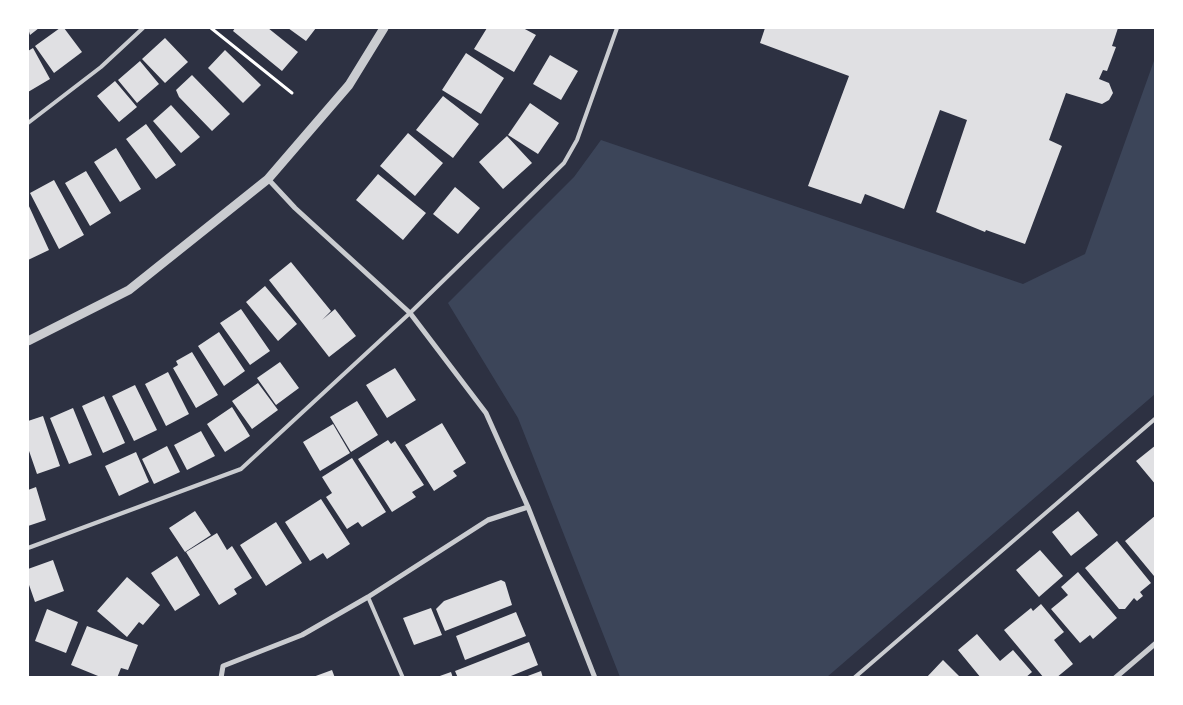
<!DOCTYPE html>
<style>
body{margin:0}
#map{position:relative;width:1183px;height:705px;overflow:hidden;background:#2d3142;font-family:"Space Grotesk",sans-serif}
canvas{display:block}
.frame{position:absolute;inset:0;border:29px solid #fff;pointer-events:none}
</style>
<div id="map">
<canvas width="1183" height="705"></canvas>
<div class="frame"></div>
</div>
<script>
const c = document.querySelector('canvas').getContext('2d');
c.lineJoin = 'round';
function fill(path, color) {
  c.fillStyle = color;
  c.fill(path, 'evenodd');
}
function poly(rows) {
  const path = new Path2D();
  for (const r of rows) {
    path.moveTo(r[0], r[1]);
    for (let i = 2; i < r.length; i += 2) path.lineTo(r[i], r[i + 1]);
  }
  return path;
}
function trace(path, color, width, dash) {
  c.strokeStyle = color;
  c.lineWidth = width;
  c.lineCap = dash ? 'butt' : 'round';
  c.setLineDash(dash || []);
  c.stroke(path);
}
fill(poly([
 [1155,58,1155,394,827,677,620,677,518,418,448,303,574,177,601,140,1023,284,1085,254]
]), '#3c4559');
fill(poly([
 [28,28,39,28,30,35],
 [60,28,64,28,82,52,54,73,35,46],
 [235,28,268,28,298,52,282,71,233,31],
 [288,28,316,28,306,41],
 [487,28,523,28,536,35,514,72,474,49],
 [765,28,1118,28,1112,46,1116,47,1107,71,1103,70,1099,79,1109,83,1113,93,1109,100,1102,104,1066,93,1049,140,1062,146,1025,244,986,230,985,232,936,212,967,120,940,110,904,209,865,194,861,204,808,186,849,76,760,43],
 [165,38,188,62,165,83,142,59],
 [33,48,50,79,28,92,28,51],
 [225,50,261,85,243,103,208,68],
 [466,53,504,78,481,114,442,90],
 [550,55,578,71,561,100,533,84],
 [140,61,159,84,137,103,118,80],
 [192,75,230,114,212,131,179,97,176,90],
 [115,81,137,107,119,122,97,96],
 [443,96,479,124,453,158,416,130],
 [530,103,559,123,538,154,508,135],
 [171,105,200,137,181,153,153,121],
 [146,124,176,165,156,179,126,139],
 [408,133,443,163,415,196,380,166],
 [507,136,532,163,503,189,479,162],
 [116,148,141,189,120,202,94,162],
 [86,171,111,213,90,226,65,183],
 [378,174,426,213,403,240,356,200],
 [54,180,84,235,59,249,30,193],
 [455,187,480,208,458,234,433,214],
 [28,204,49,250,28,260],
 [291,262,331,311,322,320,335,309,356,336,329,357,269,280],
 [265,286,297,324,278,341,246,302],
 [241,309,270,351,250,365,220,323],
 [219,332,245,371,224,386,198,346],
 [192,352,218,395,196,408,173,368,178,365,176,361],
 [280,362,299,388,276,405,257,378],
 [395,368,416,400,387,418,366,385],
 [168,372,189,414,166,426,145,384],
 [258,383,278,410,252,429,232,401],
 [135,385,157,430,134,441,112,396],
 [104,396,125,443,103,453,82,406],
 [357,401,378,435,351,452,330,417],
 [232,407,250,436,225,452,207,424],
 [73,408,92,455,69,464,50,418],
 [43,416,60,466,37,474,28,448,28,421],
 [442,423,466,463,453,471,457,476,434,491,405,445],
 [333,424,350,453,320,471,303,442],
 [201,431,215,456,187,470,174,445],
 [388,440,391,444,395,441,424,485,412,492,416,497,392,512,358,459],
 [1156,445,1156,485,1136,461],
 [167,446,180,472,154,484,142,459],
 [136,452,149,482,119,496,105,466],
 [352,458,386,512,362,527,358,522,347,529,326,497,332,493,322,477],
 [36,487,46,520,28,526,28,490],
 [321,499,350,544,327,559,323,553,310,561,285,522],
 [195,511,211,535,185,552,169,528],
 [1078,511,1098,535,1071,556,1052,532],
 [1156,515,1156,575,1154,576,1125,541],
 [276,522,302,563,266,586,240,545],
 [217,533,227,550,232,546,252,578,234,589,237,594,219,605,186,552],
 [1117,541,1151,583,1140,592,1143,596,1137,601,1134,598,1125,609,1119,609,1085,568],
 [1040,550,1063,576,1039,597,1016,570],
 [177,556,200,595,175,611,151,573],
 [53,560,64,591,35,602,28,582,28,569],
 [1078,572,1117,618,1093,639,1090,635,1080,643,1051,609,1068,595,1061,587],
 [127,577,160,605,143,625,139,622,127,637,97,611],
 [501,580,505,582,512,605,445,631,436,609,444,601],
 [1041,604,1064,632,1054,640,1073,664,1056,678,1044,678,1004,630,1031,608,1033,611],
 [431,608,442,635,414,645,403,618],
 [47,609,78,622,66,653,35,641],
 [516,612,526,636,465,660,456,636],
 [87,626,138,645,128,670,121,668,117,678,103,678,71,665],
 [977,634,1000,661,1013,650,1032,672,1025,678,981,678,958,650],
 [529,642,538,665,506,678,458,678,455,671],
 [943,660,961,678,926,678],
 [332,670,335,678,313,678,313,677],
 [541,671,543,678,525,678,525,677],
 [451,672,453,678,437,678,437,677]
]), '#e0e0e3');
trace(poly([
 [211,28,292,93]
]), '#fff', 3);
trace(poly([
 [28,123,101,67,143,28],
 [28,548,241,469,410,313,564,163,577,140,617,28],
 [368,597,403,678],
 [854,678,1156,418]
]), '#caccd0', 4);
trace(poly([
 [268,179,295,208,410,313,486,413,528,507,595,678],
 [221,678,223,666,302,635,368,597,488,520,528,507],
 [1115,678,1156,643]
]), '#caccd0', 5);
trace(poly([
 [28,341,129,290,268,179,349,85,384,28]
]), '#caccd0', 9);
</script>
